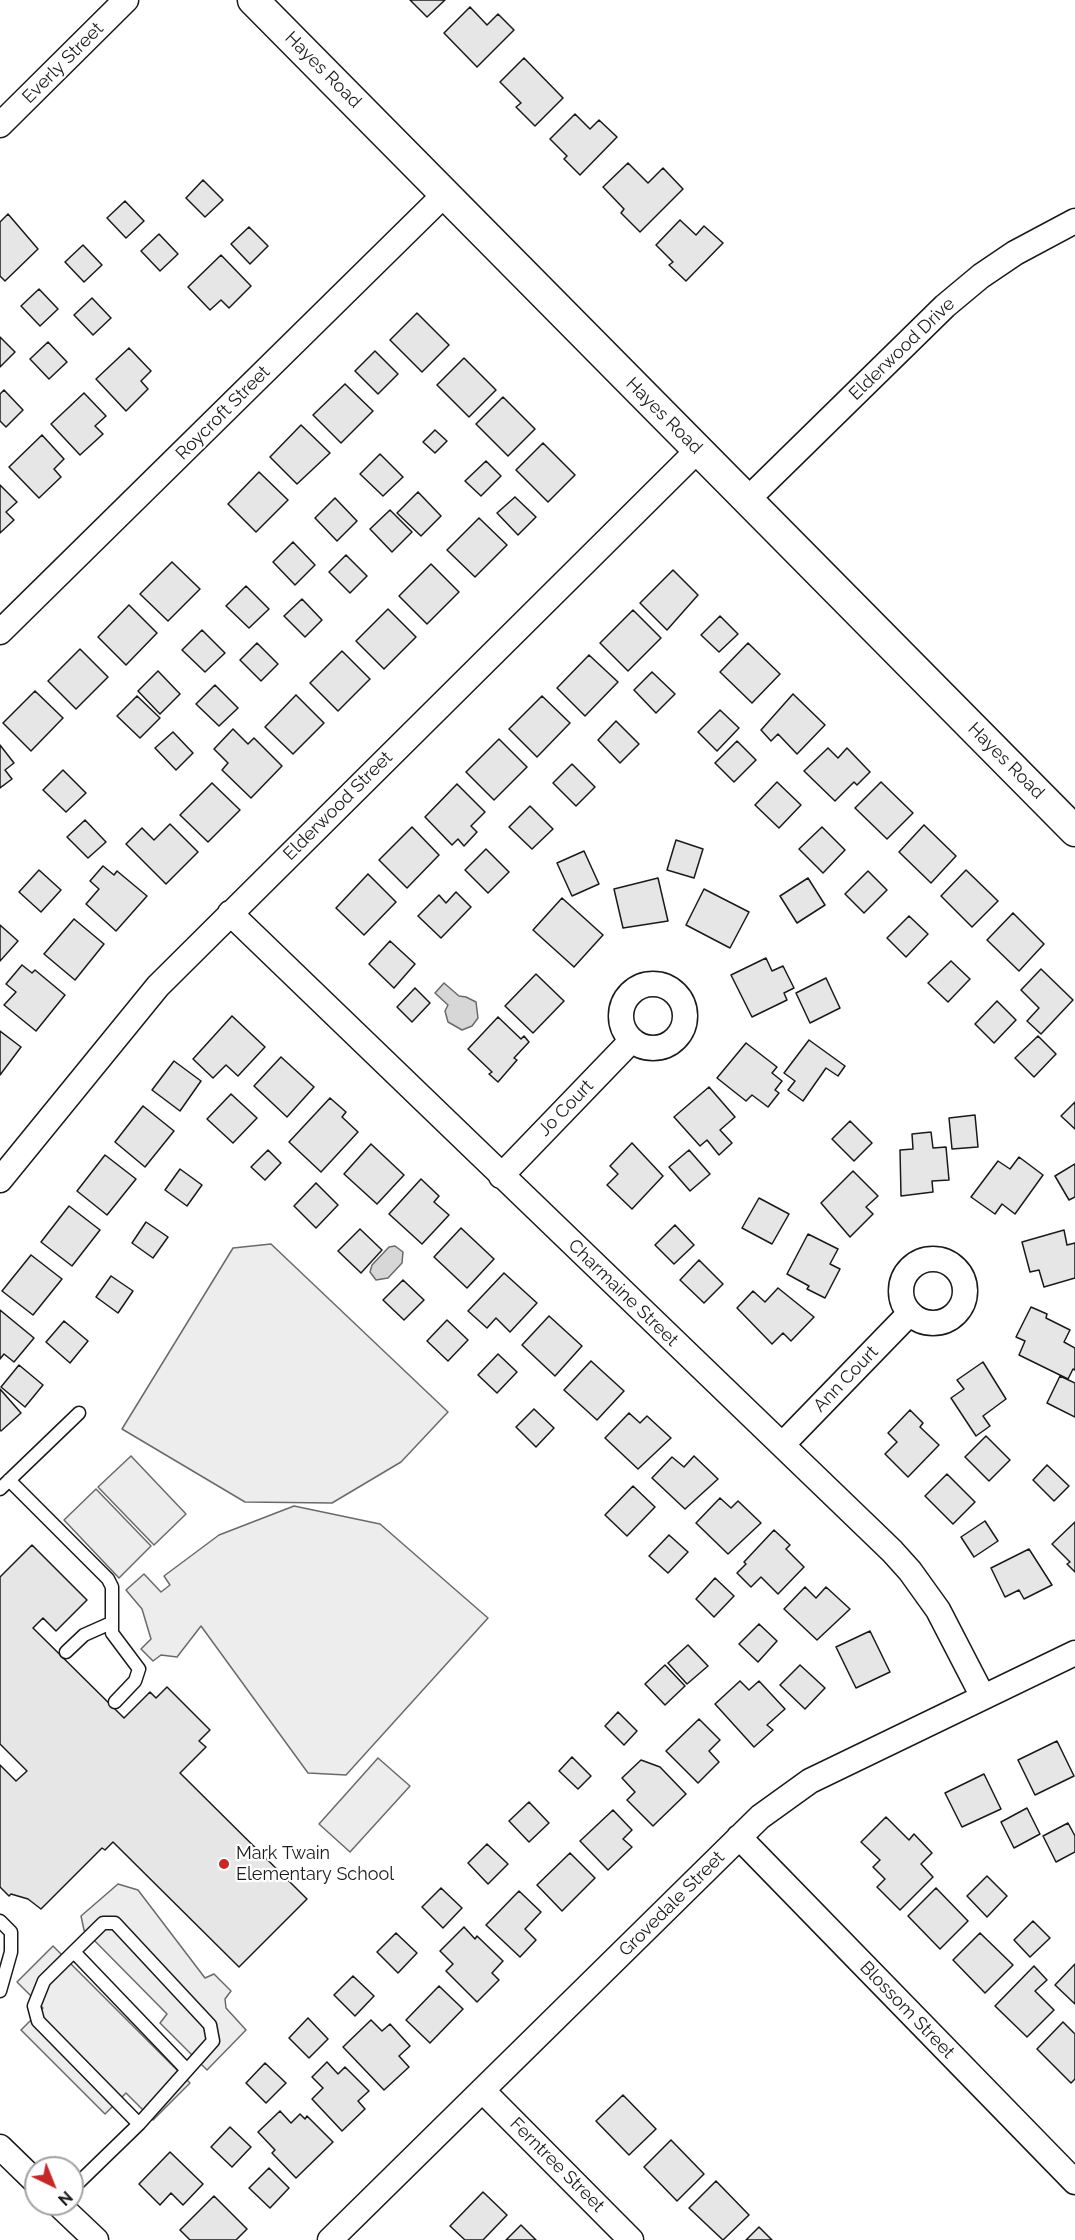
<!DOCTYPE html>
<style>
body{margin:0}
#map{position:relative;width:1075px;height:2240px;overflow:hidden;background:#fff;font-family:Raleway,sans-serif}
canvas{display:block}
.north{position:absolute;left:24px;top:2156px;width:60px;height:60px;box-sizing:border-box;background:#fff;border:2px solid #a3a3a3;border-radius:50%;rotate:137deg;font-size:16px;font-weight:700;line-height:24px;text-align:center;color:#1a1a1a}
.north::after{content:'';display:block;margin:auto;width:21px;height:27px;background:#c62828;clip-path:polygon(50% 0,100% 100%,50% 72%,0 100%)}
</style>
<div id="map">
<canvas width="1075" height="2240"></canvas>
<div class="north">N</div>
</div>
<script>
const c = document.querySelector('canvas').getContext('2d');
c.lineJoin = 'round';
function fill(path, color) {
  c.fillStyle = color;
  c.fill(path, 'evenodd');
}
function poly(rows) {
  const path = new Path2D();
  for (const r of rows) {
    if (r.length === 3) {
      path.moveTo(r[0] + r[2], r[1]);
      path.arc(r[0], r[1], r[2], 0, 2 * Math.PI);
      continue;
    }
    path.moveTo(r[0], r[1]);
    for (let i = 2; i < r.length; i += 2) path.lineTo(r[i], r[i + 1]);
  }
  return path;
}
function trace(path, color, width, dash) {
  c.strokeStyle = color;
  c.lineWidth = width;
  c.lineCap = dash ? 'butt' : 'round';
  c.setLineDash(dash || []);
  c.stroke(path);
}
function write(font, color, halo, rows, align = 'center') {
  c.font = font + ' Raleway,sans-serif';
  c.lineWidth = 4.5;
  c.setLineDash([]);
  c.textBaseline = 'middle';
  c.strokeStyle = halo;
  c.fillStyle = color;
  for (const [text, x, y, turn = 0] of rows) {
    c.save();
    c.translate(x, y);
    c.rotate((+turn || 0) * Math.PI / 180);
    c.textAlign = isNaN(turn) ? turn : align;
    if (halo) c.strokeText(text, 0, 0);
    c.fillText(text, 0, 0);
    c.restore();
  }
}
const built = poly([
 [271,1244,448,1412,401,1462,332,1503,245,1502,122,1429,233,1248,271,1244],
 [131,1456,186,1514,154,1545,98,1487,131,1456],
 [96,1489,151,1546,119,1578,64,1520,96,1489],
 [294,1506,380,1524,488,1618,346,1775,308,1773,201,1626,177,1657,161,1655,153,1661,141,1649,151,1639,142,1609,126,1590,144,1574,161,1592,170,1585,164,1576,219,1535,294,1506],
 [378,1758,410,1786,350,1852,319,1824,378,1758],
 [118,1884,138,1890,205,1978,214,1974,231,1991,225,1999,226,2008,246,2030,207,2070,160,2023,167,2014,84,1930,81,1916,118,1884],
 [53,1946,190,2083,153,2120,126,2093,105,2114,21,2030,43,2008,17,1982,53,1946]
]);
fill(built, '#ededed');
trace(built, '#6a6a6a', 1.5);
const water = poly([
 [444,983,459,996,466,997,476,1002,478,1018,472,1026,462,1030,448,1022,445,1011,448,1005,435,993,444,983],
 [395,1246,403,1252,402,1263,388,1278,376,1280,370,1272,372,1265,389,1247,395,1246]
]);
fill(water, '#d7d7d7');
trace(water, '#6a6a6a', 1.5);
const building = poly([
 [410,0,445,0,427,17,410,0],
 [470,7,487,25,498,14,514,30,477,67,444,33,470,7],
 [524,58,563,98,535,126,516,107,521,103,500,82,524,58],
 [575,114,590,129,599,120,617,137,580,175,564,159,567,156,550,139,575,114],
 [628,163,648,183,663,168,683,189,640,232,621,213,624,209,603,187,628,163],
 [203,180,223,200,205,217,186,198,203,180],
 [125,201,144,221,126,238,107,218,125,201],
 [8,214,38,249,5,281,0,276,0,222,8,214],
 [680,220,696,235,704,226,723,243,686,281,669,265,673,262,656,245,680,220],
 [249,227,268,246,250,264,231,244,249,227],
 [159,234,178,254,160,271,141,251,159,234],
 [83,245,102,265,84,282,65,262,83,245],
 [221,255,251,286,229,308,221,300,210,310,188,287,221,255],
 [39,289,58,309,40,326,21,306,39,289],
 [92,298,111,318,93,335,74,315,92,298],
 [417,313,449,345,422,372,390,340,417,313],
 [0,337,15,352,0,367,0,337],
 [48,342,67,362,49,379,30,359,48,342],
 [129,348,151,371,141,381,148,389,126,411,96,379,129,348],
 [375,351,398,374,378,394,355,371,375,351],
 [464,358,496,390,469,417,437,385,464,358],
 [345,384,373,411,341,443,313,415,345,384],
 [4,390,23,410,6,427,0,421,0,394,4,390],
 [84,393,106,416,95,426,103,434,80,455,51,424,84,393],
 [503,397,535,429,508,456,476,424,503,397],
 [301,425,330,453,297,484,270,457,301,425],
 [435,430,447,441,435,453,423,442,435,430],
 [42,435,64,459,54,469,61,477,39,498,9,467,42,435],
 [543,443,575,475,548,502,516,470,543,443],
 [380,454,403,477,383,496,360,474,380,454],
 [486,461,501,476,481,496,465,481,486,461],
 [259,472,288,500,256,532,228,504,259,472],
 [0,485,17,502,6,512,14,520,0,533,0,485],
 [418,492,441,516,421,536,397,513,418,492],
 [515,497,536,517,518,535,497,513,515,497],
 [335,498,357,521,337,541,315,518,335,498],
 [390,510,412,532,392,552,370,529,390,510],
 [479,518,507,545,475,577,447,550,479,518],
 [293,542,315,565,295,585,273,562,293,542],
 [346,555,367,576,350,593,329,572,346,555],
 [172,562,200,589,168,621,140,594,172,562],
 [431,564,459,592,427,624,399,596,431,564],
 [673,570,698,595,667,630,640,603,673,570],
 [246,586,269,609,249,628,226,606,246,586],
 [302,599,322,620,305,637,284,616,302,599],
 [129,605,157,633,126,665,98,637,129,605],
 [388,609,416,637,384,669,356,641,388,609],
 [633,610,661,638,628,671,600,643,633,610],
 [720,616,738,634,719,652,701,635,720,616],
 [202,630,225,653,205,672,182,650,202,630],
 [257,643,278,664,261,681,240,660,257,643],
 [748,643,780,674,752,703,720,672,748,643],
 [80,649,108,677,76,709,48,681,80,649],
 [342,651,370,679,338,711,310,683,342,651],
 [589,655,618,682,585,716,557,688,589,655],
 [158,671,180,694,160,714,138,691,158,671],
 [652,672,675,694,656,713,634,690,652,672],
 [215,685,238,708,219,726,196,704,215,685],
 [35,691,63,718,31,751,3,723,35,691],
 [793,694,825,725,797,754,778,734,771,741,761,730,793,694],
 [296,695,324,723,293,754,265,727,296,695],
 [137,696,160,718,140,738,117,716,137,696],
 [542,696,570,723,537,757,509,729,542,696],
 [720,710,739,728,717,751,698,732,720,710],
 [616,721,639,744,620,763,598,740,616,721],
 [233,729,248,744,254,738,282,766,251,798,222,770,228,763,214,749,233,729],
 [173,732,193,753,176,770,155,748,173,732],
 [499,739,527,767,494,800,466,772,499,739],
 [737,741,756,760,734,782,715,763,737,741],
 [0,745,14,763,5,770,12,779,0,788,0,745],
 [828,748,838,758,847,748,870,772,857,785,854,782,835,801,804,771,828,748],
 [572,764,595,787,576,806,553,783,572,764],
 [63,770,86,793,66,812,43,790,63,770],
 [777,782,801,805,779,828,755,805,777,782],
 [881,782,913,813,887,839,855,808,881,782],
 [212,783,240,810,208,842,180,815,212,783],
 [457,784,485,812,471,826,477,832,464,846,458,839,452,845,425,817,457,784],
 [530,806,553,829,532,849,509,827,530,806],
 [85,820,106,842,88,858,67,837,85,820],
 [170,824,198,852,166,884,126,844,142,828,154,840,170,824],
 [924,825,956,856,931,883,899,852,924,825],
 [412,827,439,855,407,888,379,860,412,827],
 [822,827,845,850,823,873,799,849,822,827],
 [676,840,703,849,694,878,667,870,676,840],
 [486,849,509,872,488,893,465,870,486,849],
 [584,851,599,884,572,896,557,863,584,851],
 [103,866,114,875,117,871,147,896,116,931,86,904,99,889,90,881,103,866],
 [39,870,61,890,41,912,19,892,39,870],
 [966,870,998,901,972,927,941,896,966,870],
 [868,871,887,890,864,913,845,894,868,871],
 [368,874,396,902,364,935,336,908,368,874],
 [658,878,668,921,623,928,614,889,658,878],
 [808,878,825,905,797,923,780,896,808,878],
 [704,889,749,912,730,948,686,925,704,889],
 [456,892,471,907,441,938,418,916,439,895,446,903,456,892],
 [562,898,603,935,574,967,533,930,562,898],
 [1013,913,1044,944,1019,971,987,940,1013,913],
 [909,916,928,934,906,957,887,938,909,916],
 [74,919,104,944,75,980,44,954,74,919],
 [0,925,18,941,0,961,0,925],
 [390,941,415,964,394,988,369,964,390,941],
 [766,958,772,971,783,966,794,988,784,993,787,1000,752,1017,731,975,766,958],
 [951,961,970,979,948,1002,928,983,951,961],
 [22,965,32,973,35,970,65,995,36,1031,4,1005,16,992,6,984,22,965],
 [1041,969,1073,1000,1041,1034,1027,1021,1039,1008,1021,990,1041,969],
 [536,974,564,1001,533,1033,505,1006,536,974],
 [826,978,840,1008,810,1023,796,993,826,978],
 [415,988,430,1003,412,1022,397,1007,415,988],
 [997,1001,1016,1020,994,1043,975,1024,997,1001],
 [232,1016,265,1047,238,1076,226,1065,213,1078,193,1059,232,1016],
 [498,1017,521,1039,524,1036,529,1042,514,1058,517,1060,498,1082,489,1074,492,1072,468,1049,498,1017],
 [0,1031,21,1047,0,1075,0,1031],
 [1038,1036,1056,1054,1034,1077,1015,1058,1038,1036],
 [809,1040,845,1066,838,1076,826,1068,803,1101,788,1090,795,1081,784,1073,809,1040],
 [746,1043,777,1067,772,1073,782,1081,775,1090,779,1093,768,1107,752,1095,746,1101,717,1078,746,1043],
 [281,1057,314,1087,287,1117,254,1086,281,1057],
 [174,1061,201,1081,180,1111,152,1090,174,1061],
 [709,1087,735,1117,720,1130,732,1143,719,1155,707,1140,700,1146,674,1117,709,1087],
 [231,1094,257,1118,233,1143,207,1119,231,1094],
 [330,1098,346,1112,342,1117,358,1132,321,1172,289,1142,330,1098],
 [1075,1102,1075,1129,1061,1116,1075,1102],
 [143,1106,174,1131,145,1167,115,1142,143,1106],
 [975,1115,978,1147,952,1149,949,1118,975,1115],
 [850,1121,872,1143,854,1161,832,1139,850,1121],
 [931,1132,933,1148,946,1147,949,1180,932,1181,933,1192,901,1196,900,1150,913,1149,912,1134,931,1132],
 [632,1143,663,1176,632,1209,607,1185,618,1174,610,1166,632,1143],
 [371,1144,404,1175,377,1204,344,1174,371,1144],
 [268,1150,281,1163,265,1180,251,1167,268,1150],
 [689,1150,710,1174,690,1191,669,1167,689,1150],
 [105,1155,136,1179,107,1215,77,1191,105,1155],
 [1019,1157,1043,1175,1015,1214,1002,1204,995,1214,971,1197,998,1161,1010,1169,1019,1157],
 [1075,1164,1075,1197,1069,1200,1055,1176,1075,1164],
 [180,1169,202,1185,187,1206,165,1190,180,1169],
 [853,1171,878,1196,866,1207,873,1214,850,1237,821,1203,853,1171],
 [421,1179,439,1196,434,1202,449,1215,422,1244,389,1214,421,1179],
 [316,1183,338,1205,316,1228,294,1206,316,1183],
 [759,1198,789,1214,772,1244,742,1228,759,1198],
 [69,1206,100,1230,72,1266,41,1242,69,1206],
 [146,1222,168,1237,153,1258,132,1243,146,1222],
 [675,1225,694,1245,674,1264,655,1245,675,1225],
 [461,1228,494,1259,467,1288,434,1257,461,1228],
 [360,1229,382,1250,361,1273,338,1251,360,1229],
 [1064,1230,1067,1245,1075,1243,1075,1278,1044,1287,1039,1270,1030,1272,1022,1242,1064,1230],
 [808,1234,838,1249,830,1264,840,1269,825,1298,807,1289,809,1286,787,1274,808,1234],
 [31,1255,62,1279,33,1315,2,1291,31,1255],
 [699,1260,723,1284,704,1303,680,1280,699,1260],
 [504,1273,537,1303,510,1332,496,1318,487,1328,468,1311,504,1273],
 [111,1276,133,1291,118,1313,96,1297,111,1276],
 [403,1280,424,1300,404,1320,383,1300,403,1280],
 [778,1288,814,1317,791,1341,783,1333,772,1344,737,1308,753,1291,765,1302,778,1288],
 [1031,1307,1047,1314,1046,1318,1070,1330,1064,1342,1075,1348,1075,1370,1073,1369,1068,1379,1019,1355,1025,1341,1016,1337,1031,1307],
 [0,1310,34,1338,14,1362,4,1354,0,1359,0,1310],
 [549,1316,582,1346,555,1376,522,1345,549,1316],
 [447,1320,468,1340,448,1361,427,1341,447,1320],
 [64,1321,88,1341,70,1363,46,1342,64,1321],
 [498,1354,517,1372,497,1393,478,1375,498,1354],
 [591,1361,624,1391,597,1420,564,1390,591,1361],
 [983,1362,1006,1399,983,1416,990,1426,976,1436,951,1398,964,1389,957,1380,983,1362],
 [19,1365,43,1385,25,1407,1,1387,19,1365],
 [1060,1376,1075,1383,1075,1417,1047,1403,1060,1376],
 [0,1389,21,1413,1,1431,0,1430,0,1389],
 [534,1409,554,1428,536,1447,516,1427,534,1409],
 [910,1410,923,1423,920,1427,939,1445,908,1477,885,1454,897,1442,888,1433,910,1410],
 [629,1413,640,1423,647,1416,671,1438,638,1469,605,1438,629,1413],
 [986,1436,1010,1460,989,1481,965,1457,986,1436],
 [694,1456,718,1479,685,1509,652,1478,672,1457,684,1467,694,1456],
 [1047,1465,1069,1486,1054,1501,1033,1480,1047,1465],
 [947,1474,975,1502,953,1524,925,1496,947,1474],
 [633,1486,655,1507,627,1536,605,1515,633,1486],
 [720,1498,731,1508,738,1501,761,1523,728,1554,696,1523,720,1498],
 [985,1521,998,1541,974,1557,961,1537,985,1521],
 [1075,1522,1075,1572,1067,1564,1070,1562,1052,1544,1075,1522],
 [774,1530,790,1545,786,1549,804,1567,778,1594,761,1577,751,1587,737,1573,746,1564,744,1562,774,1530],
 [669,1535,688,1552,668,1573,649,1556,669,1535],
 [32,1545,87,1600,56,1631,43,1618,33,1628,124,1718,150,1692,156,1698,167,1687,210,1730,199,1741,206,1747,180,1773,307,1899,239,1967,113,1842,105,1850,102,1848,41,1909,28,1899,11,1894,9,1896,0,1887,0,1765,16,1781,27,1771,0,1744,0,1577,32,1545],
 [1029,1549,1052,1585,1024,1599,1019,1590,1005,1597,991,1568,1029,1549],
 [715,1578,734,1596,714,1617,696,1599,715,1578],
 [805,1587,816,1598,826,1587,850,1609,817,1640,784,1609,805,1587],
 [759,1624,777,1641,758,1662,739,1644,759,1624],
 [870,1631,890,1672,856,1688,836,1647,870,1631],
 [688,1645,708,1666,687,1684,668,1663,688,1645],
 [665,1665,685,1686,665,1705,645,1684,665,1665],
 [800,1665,825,1688,805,1709,780,1685,800,1665],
 [740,1681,749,1690,759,1681,785,1709,767,1725,773,1730,754,1747,715,1704,740,1681],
 [618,1712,637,1731,624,1745,605,1726,618,1712],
 [699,1719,720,1740,709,1751,719,1762,698,1783,666,1751,699,1719],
 [1057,1741,1074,1776,1035,1795,1018,1760,1057,1741],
 [572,1757,591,1776,578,1789,559,1771,572,1757],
 [641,1760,660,1767,686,1794,653,1826,627,1800,635,1792,622,1778,641,1760],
 [984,1774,1001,1809,962,1827,945,1793,984,1774],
 [529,1802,549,1823,529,1842,509,1821,529,1802],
 [1027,1808,1040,1834,1014,1848,1001,1822,1027,1808],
 [613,1810,632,1830,623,1839,632,1847,608,1870,580,1841,613,1810],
 [886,1817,909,1840,914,1834,932,1853,921,1864,933,1877,900,1910,877,1887,885,1879,873,1867,880,1860,861,1842,886,1817],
 [1068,1823,1075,1836,1075,1852,1056,1862,1043,1836,1068,1823],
 [487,1844,508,1864,488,1884,468,1863,487,1844],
 [570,1853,595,1878,562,1911,537,1885,570,1853],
 [987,1876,1007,1896,987,1917,967,1896,987,1876],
 [441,1888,462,1908,443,1928,422,1907,441,1888],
 [936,1888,968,1921,940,1949,908,1916,936,1888],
 [519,1891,541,1912,525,1929,536,1940,520,1957,486,1925,519,1891],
 [1033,1921,1050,1938,1030,1957,1014,1940,1033,1921],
 [464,1927,475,1939,477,1936,503,1961,492,1973,499,1980,477,2002,446,1971,453,1964,440,1951,464,1927],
 [396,1933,417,1953,398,1973,377,1952,396,1933],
 [980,1933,1013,1965,985,1993,953,1960,980,1933],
 [1075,1964,1075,2004,1055,1985,1075,1964],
 [1034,1966,1047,1980,1035,1991,1054,2010,1027,2037,995,2006,1034,1966],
 [353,1976,374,1996,355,2016,334,1995,353,1976],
 [439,1986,463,2009,430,2043,406,2020,439,1986],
 [308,2018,328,2039,309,2058,289,2038,308,2018],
 [371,2020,382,2031,390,2024,410,2046,399,2056,409,2067,384,2090,343,2047,371,2020],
 [1063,2022,1075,2034,1075,2079,1071,2083,1037,2049,1063,2022],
 [327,2062,338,2074,345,2067,369,2091,358,2101,365,2109,342,2131,312,2099,323,2088,312,2077,327,2062],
 [265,2063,286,2083,266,2103,246,2083,265,2063],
 [623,2095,656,2129,629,2155,596,2121,623,2095],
 [280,2111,291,2123,300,2114,305,2119,307,2116,333,2142,296,2178,272,2153,275,2150,258,2132,280,2111],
 [230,2127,251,2147,232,2167,211,2147,230,2127],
 [671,2140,704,2174,677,2201,644,2167,671,2140],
 [170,2152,203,2184,183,2205,171,2193,160,2205,139,2184,170,2152],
 [269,2168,289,2188,270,2208,249,2188,269,2168],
 [716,2181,749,2215,723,2240,689,2208,716,2181],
 [483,2192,507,2215,483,2240,465,2240,450,2226,483,2192],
 [214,2196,247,2229,236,2240,190,2240,180,2230,214,2196],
 [521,2225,536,2240,506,2240,521,2225],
 [759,2227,772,2240,746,2240,759,2227]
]);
fill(building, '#e6e6e6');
trace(building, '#1a1a1a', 1.5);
const service = poly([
 [9,1480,108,1579,112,1587,112,1633,139,1669,135,1681,115,1702],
 [0,1489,79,1413],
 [66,1652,84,1635,111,1623],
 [0,1921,11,1932,11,1952,0,1991],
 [74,1952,187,2070],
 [72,2189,139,2124,213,2041,210,2025,115,1923,103,1923,44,1981,34,2006,38,2021,139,2124]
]);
const minor = poly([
 [0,125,126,0],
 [747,500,945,306,981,276,1015,253,1075,221],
 [0,632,446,193],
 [230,913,892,1551,910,1571,938,1610,983,1697],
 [653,1016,32],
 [501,1176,632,1040],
 [0,1180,158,986,698,450],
 [933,1291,32],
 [782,1445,910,1313],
 [739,1837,1075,2182],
 [483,2091,631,2240],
 [0,2147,36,2182],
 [58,2204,96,2240],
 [330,2240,760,1817,810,1781,1075,1653]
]);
const tertiary = poly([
 [253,0,1075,831]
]);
trace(service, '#1a1a1a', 15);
trace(minor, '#1a1a1a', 27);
trace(tertiary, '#1a1a1a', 33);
trace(service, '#fff', 12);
trace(minor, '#fff', 24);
trace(tertiary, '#fff', 30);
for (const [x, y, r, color] of [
 [224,1864,6,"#c62828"]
]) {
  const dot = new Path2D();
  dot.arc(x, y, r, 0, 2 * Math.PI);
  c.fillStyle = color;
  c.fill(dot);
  trace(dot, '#fff', 2);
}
write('18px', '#1a1a1a', '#fff', [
 ["Everly Street",63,63,-45],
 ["Hayes Road",323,70,45],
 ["Elderwood Drive",902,349,-44],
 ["Roycroft Street",223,413,-45],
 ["Hayes Road",664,416,45],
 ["Hayes Road",1006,761,45],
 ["Elderwood Street",338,806,-45],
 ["Jo Court",566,1108,-46],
 ["Charmaine Street",623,1293,44],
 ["Ann Court",846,1379,-46],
 ["Grovedale Street",672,1904,-45],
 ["Blossom Street",907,2010,46],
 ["Ferntree Street",557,2165,45]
]);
write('18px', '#1a1a1a', '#fff', [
 ["Mark Twain",236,1854],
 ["Elementary School",236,1875]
], 'left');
</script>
